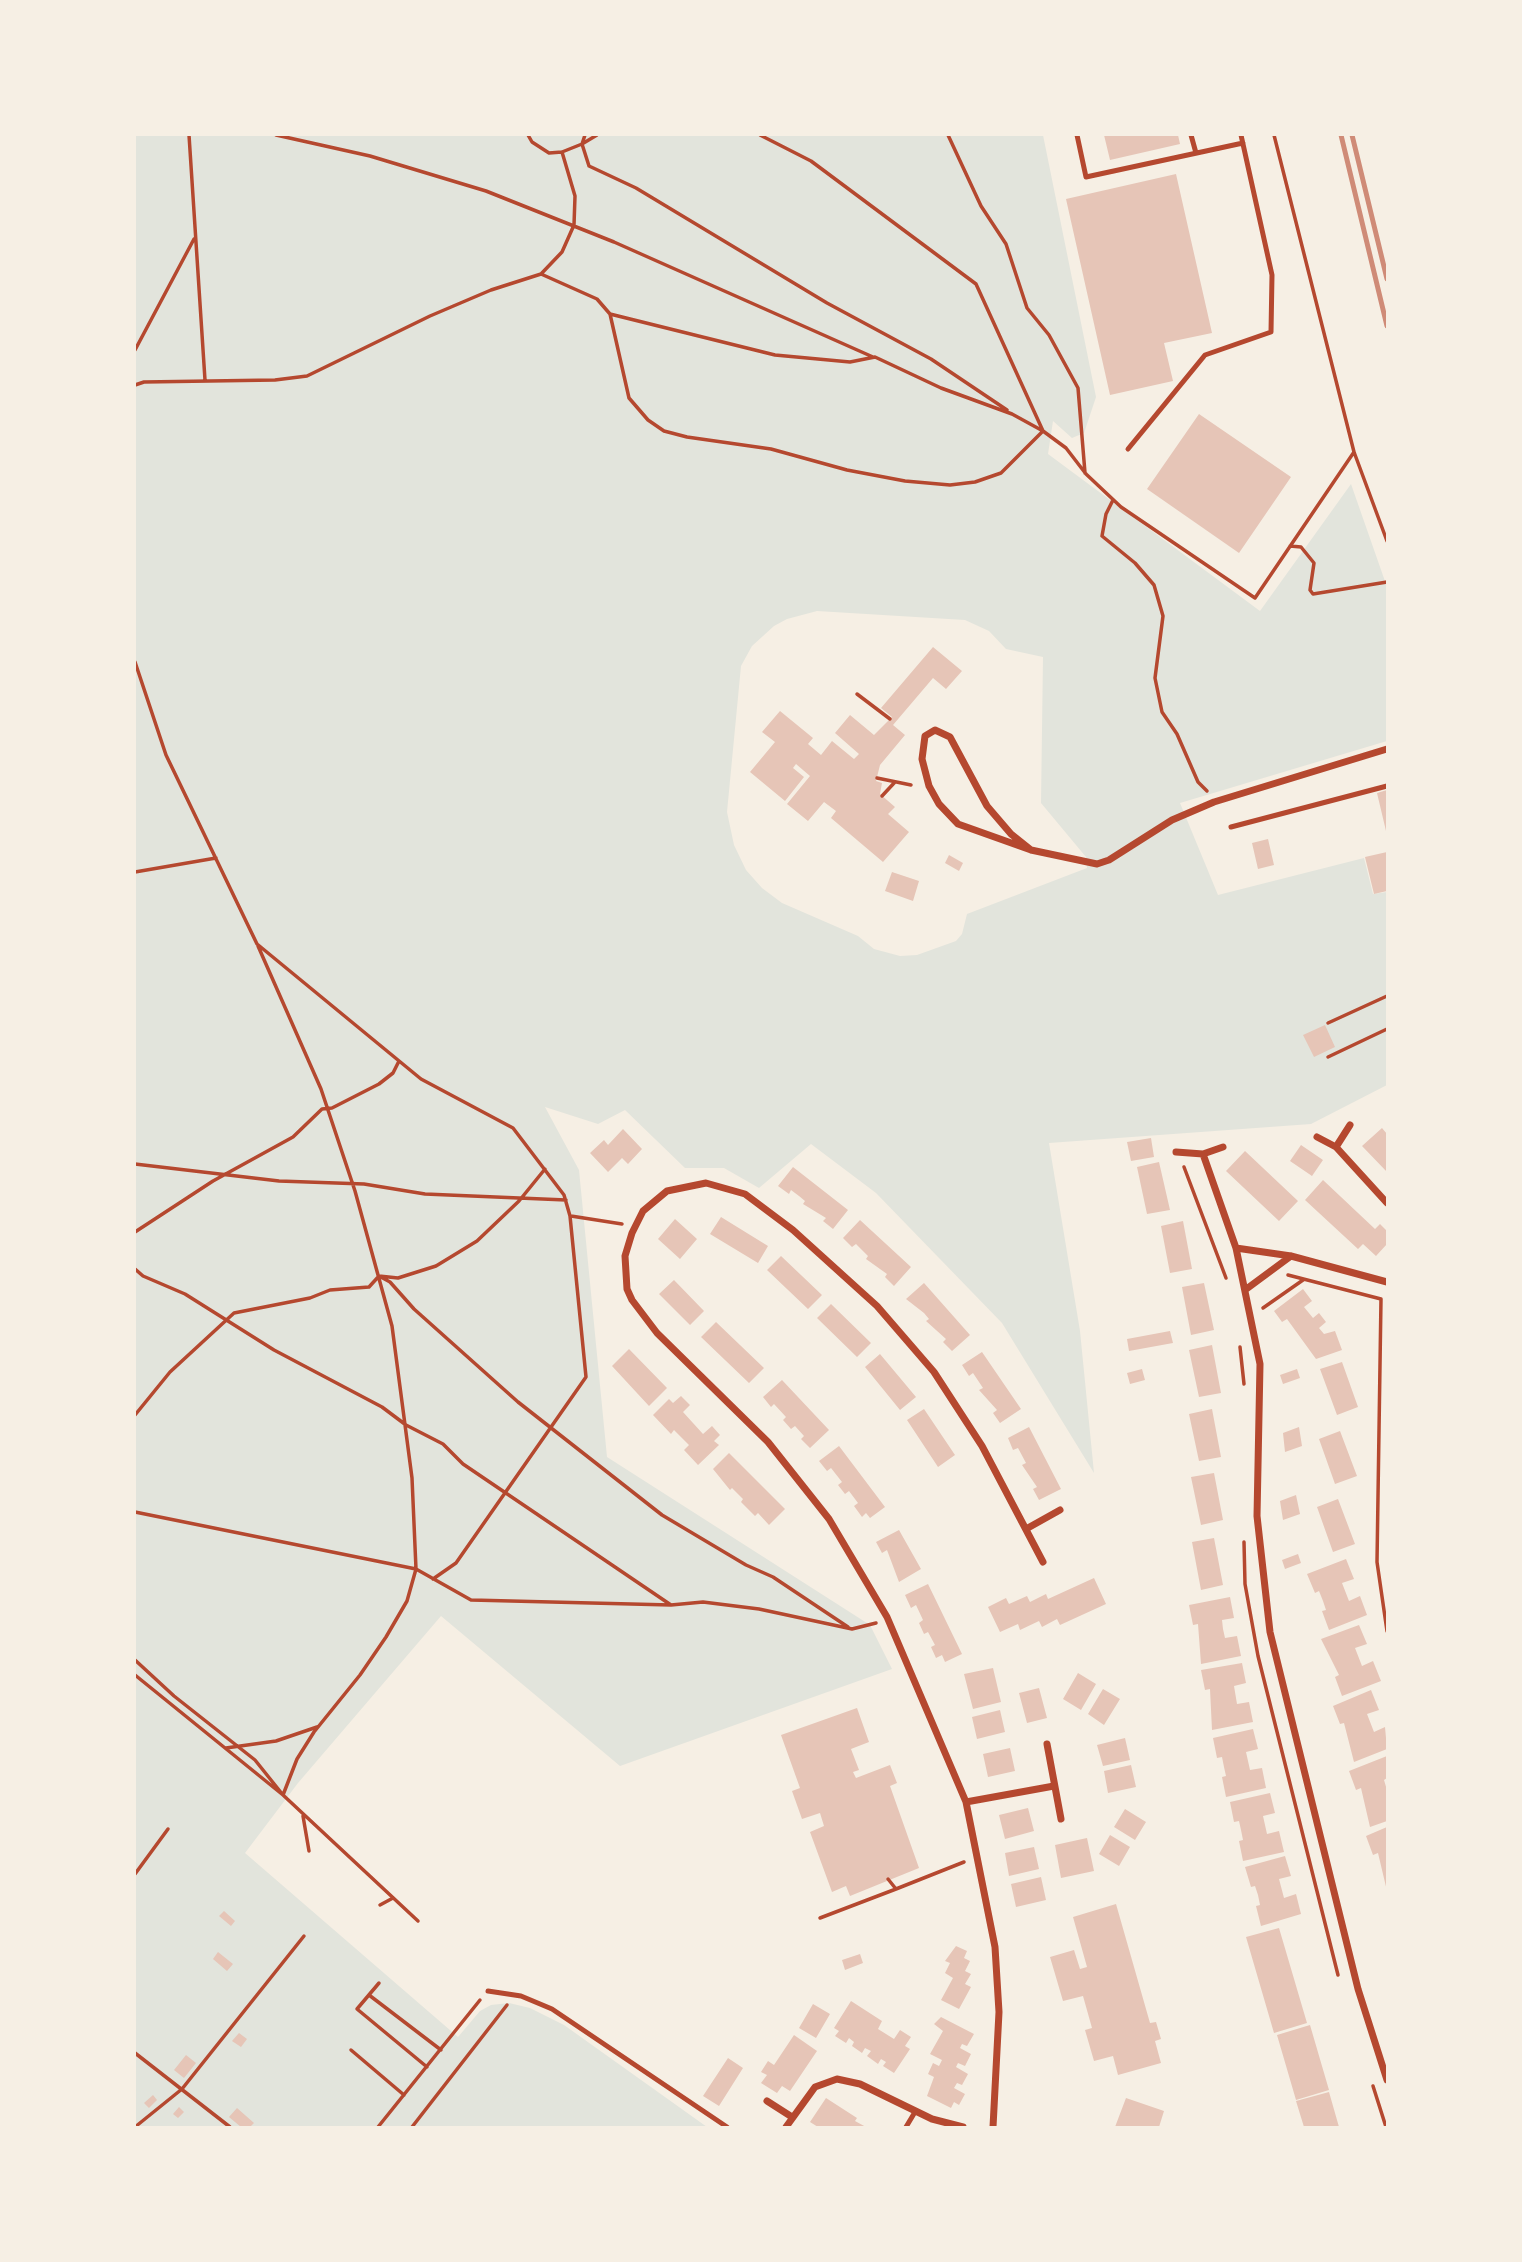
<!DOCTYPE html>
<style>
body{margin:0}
#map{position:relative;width:1522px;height:2262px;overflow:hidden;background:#f6efe4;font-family:Barlow,sans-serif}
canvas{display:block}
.frame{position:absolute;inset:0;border:136px solid #f6efe4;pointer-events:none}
</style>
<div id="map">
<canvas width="1522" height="2262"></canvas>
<div class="frame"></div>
</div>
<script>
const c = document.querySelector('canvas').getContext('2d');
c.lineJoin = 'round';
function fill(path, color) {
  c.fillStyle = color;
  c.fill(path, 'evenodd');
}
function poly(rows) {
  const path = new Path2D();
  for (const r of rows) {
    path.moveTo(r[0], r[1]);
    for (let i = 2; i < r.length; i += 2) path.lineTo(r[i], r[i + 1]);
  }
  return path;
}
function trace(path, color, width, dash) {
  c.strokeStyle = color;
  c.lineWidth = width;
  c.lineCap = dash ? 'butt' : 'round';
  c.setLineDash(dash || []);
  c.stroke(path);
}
fill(poly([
 [135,135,1043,135,1096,397,1084,433,1072,438,1053,421,1048,454,1260,611,1351,484,1387,587,1387,741,1180,803,1218,895,1364,858,1373,894,1387,892,1387,1085,1311,1124,1049,1143,1080,1331,1094,1473,1002,1323,876,1193,811,1144,759,1188,724,1168,685,1168,625,1110,598,1124,545,1107,579,1170,607,1457,870,1625,892,1669,620,1766,441,1616,298,1783,245,1853,458,2037,480,2011,491,2005,509,2003,530,2008,564,2025,707,2127,135,2127],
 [817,611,965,620,989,631,1006,649,1043,657,1041,803,1086,857,1087,868,967,914,962,934,956,941,917,955,900,956,874,949,858,936,782,903,762,888,746,870,734,845,727,812,741,666,752,646,774,626,787,619]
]), '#e2e4dc');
fill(poly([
 [1104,135,1178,135,1180,144,1110,160],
 [1176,174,1212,333,1164,343,1173,381,1110,395,1066,199],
 [1199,414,1291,477,1239,553,1147,489],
 [933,647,962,671,946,689,933,678,893,725,905,735,880,765,876,781,882,783,880,794,895,807,888,814,909,832,883,862,831,818,836,811,824,802,808,821,787,804,810,776,796,764,793,768,804,777,785,801,750,772,775,742,762,732,780,711,813,738,808,744,821,755,832,741,854,759,859,754,835,733,850,715,874,735,892,717,881,708],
 [1387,790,1387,831,1386,831,1377,793],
 [1268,839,1274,865,1258,869,1252,843],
 [1387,852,1387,891,1374,894,1365,857],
 [949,855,963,863,959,871,945,863],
 [892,872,919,881,913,901,885,891],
 [1325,1025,1335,1047,1314,1057,1303,1035],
 [1382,1128,1387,1134,1387,1172,1362,1146],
 [623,1129,642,1149,628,1164,622,1158,608,1172,590,1153,604,1140,608,1145],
 [1151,1138,1154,1157,1131,1161,1127,1142],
 [1301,1145,1323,1160,1312,1176,1290,1161],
 [1245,1151,1298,1201,1279,1221,1226,1171],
 [1159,1162,1170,1210,1147,1214,1137,1167],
 [793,1167,848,1210,833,1229,823,1221,826,1218,803,1204,805,1201,799,1196,791,1190,789,1194,778,1186],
 [1323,1180,1375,1229,1380,1224,1387,1231,1387,1244,1376,1256,1363,1244,1358,1249,1305,1200],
 [721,1217,768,1246,758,1263,710,1234],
 [675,1219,697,1239,680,1259,658,1239],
 [860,1220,911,1267,894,1286,885,1277,887,1274,866,1259,868,1256,856,1244,852,1247,843,1238],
 [1183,1221,1192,1269,1170,1273,1161,1226],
 [781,1256,822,1295,808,1309,767,1270],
 [674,1280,704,1311,690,1325,659,1294],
 [924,1283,970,1335,952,1351,943,1342,946,1339,926,1321,929,1319,924,1313,906,1299],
 [1204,1283,1214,1330,1191,1335,1182,1287],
 [1303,1289,1312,1301,1304,1307,1313,1318,1319,1313,1326,1322,1319,1328,1324,1334,1335,1331,1342,1350,1316,1359,1287,1319,1282,1322,1274,1311],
 [831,1304,871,1343,857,1357,817,1318],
 [716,1322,764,1368,749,1383,701,1337],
 [1170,1331,1173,1343,1129,1351,1127,1339],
 [1212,1345,1221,1393,1199,1397,1189,1350],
 [629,1349,667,1388,649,1406,612,1366],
 [982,1352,1021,1409,1000,1423,993,1413,997,1410,979,1390,983,1388,973,1373,969,1376,962,1365],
 [880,1354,916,1397,900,1410,865,1367],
 [1342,1362,1358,1407,1337,1415,1320,1369],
 [1142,1369,1145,1380,1130,1384,1127,1373],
 [1297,1369,1300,1378,1283,1384,1280,1375],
 [782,1380,829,1430,810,1448,801,1439,804,1436,795,1426,791,1429,783,1420,786,1417,774,1404,771,1407,763,1397],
 [681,1396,690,1405,683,1412,703,1434,712,1426,720,1435,714,1441,719,1445,698,1465,684,1450,689,1445,674,1430,671,1434,653,1415,669,1399,673,1403],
 [924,1409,955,1455,938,1467,907,1420],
 [1212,1409,1221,1457,1199,1461,1189,1414],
 [1029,1427,1061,1489,1039,1500,1033,1489,1037,1487,1022,1465,1026,1463,1018,1448,1013,1450,1008,1438],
 [1299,1427,1302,1446,1285,1452,1283,1433],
 [1340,1431,1357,1476,1335,1484,1319,1439],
 [839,1446,885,1507,870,1518,866,1513,862,1517,854,1506,858,1503,849,1491,845,1494,838,1485,842,1482,831,1468,827,1471,819,1461],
 [729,1453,785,1509,769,1525,758,1513,755,1516,741,1502,743,1499,732,1488,730,1490,713,1469],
 [1214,1473,1223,1520,1201,1525,1191,1477],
 [1296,1495,1300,1514,1283,1520,1280,1501],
 [1338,1499,1355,1544,1333,1552,1317,1507],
 [899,1530,921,1569,899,1582,887,1550,882,1553,876,1542],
 [1214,1538,1223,1585,1201,1590,1192,1542],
 [1298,1554,1301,1563,1285,1569,1282,1560],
 [1346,1559,1354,1579,1342,1583,1349,1601,1360,1596,1367,1615,1329,1630,1322,1611,1326,1610,1323,1601,1319,1591,1315,1593,1307,1574],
 [1094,1578,1106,1604,1060,1625,1057,1619,1042,1627,1039,1621,1020,1630,1018,1624,1000,1632,988,1607,1006,1598,1009,1604,1027,1596,1030,1602,1046,1594,1048,1599],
 [928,1584,962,1654,945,1662,942,1655,936,1658,931,1647,935,1645,928,1632,924,1634,919,1623,923,1620,916,1605,911,1608,905,1595],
 [1230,1597,1234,1618,1222,1620,1223,1629,1225,1638,1237,1636,1241,1656,1201,1664,1198,1624,1193,1625,1189,1605],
 [1359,1625,1367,1644,1355,1648,1362,1666,1373,1661,1381,1681,1342,1696,1335,1677,1339,1675,1321,1639],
 [1242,1663,1246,1683,1234,1686,1237,1704,1249,1702,1253,1722,1212,1730,1210,1689,1205,1690,1201,1670],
 [993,1668,1001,1702,973,1709,964,1674],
 [1078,1673,1096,1684,1081,1710,1063,1699],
 [1039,1688,1047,1718,1027,1723,1019,1693],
 [1103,1689,1120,1699,1104,1725,1088,1714],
 [1371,1690,1379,1710,1367,1714,1374,1732,1385,1727,1387,1749,1354,1762,1344,1723,1340,1724,1333,1706],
 [857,1708,869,1742,851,1749,859,1770,853,1772,856,1778,890,1765,897,1783,890,1786,919,1868,850,1896,846,1886,832,1892,810,1832,824,1826,820,1813,802,1819,792,1791,800,1788,781,1735],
 [1000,1710,1005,1732,977,1739,972,1717],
 [1253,1729,1258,1749,1246,1752,1250,1770,1262,1768,1266,1788,1226,1797,1222,1777,1226,1776,1224,1767,1222,1757,1217,1758,1213,1738],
 [1125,1738,1130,1760,1103,1766,1097,1745],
 [1010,1748,1015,1771,988,1777,983,1754],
 [1387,1756,1387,1778,1384,1780,1387,1790,1387,1821,1370,1827,1361,1788,1356,1790,1349,1771],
 [1131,1765,1136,1787,1108,1793,1104,1771],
 [1270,1793,1275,1813,1263,1816,1267,1834,1279,1831,1284,1852,1243,1861,1239,1841,1243,1840,1241,1830,1239,1821,1234,1822,1230,1802],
 [1028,1808,1034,1831,1005,1839,999,1815],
 [1125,1809,1146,1822,1135,1840,1114,1827],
 [1387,1827,1387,1891,1378,1853,1373,1855,1366,1836],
 [1110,1835,1130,1847,1119,1866,1099,1854],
 [1087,1838,1094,1871,1061,1878,1055,1845],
 [1034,1847,1039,1869,1009,1876,1005,1853],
 [1285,1856,1291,1876,1279,1879,1284,1898,1296,1894,1301,1914,1261,1926,1256,1906,1260,1905,1258,1895,1255,1886,1251,1887,1245,1867],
 [1041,1877,1046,1900,1016,1907,1011,1884],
 [1116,1904,1150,2023,1156,2022,1161,2039,1155,2041,1161,2063,1118,2075,1113,2056,1094,2061,1085,2030,1092,2028,1083,1996,1063,2001,1050,1957,1074,1950,1080,1969,1087,1967,1073,1917],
 [224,1911,235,1921,231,1926,219,1916],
 [1279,1928,1307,2023,1274,2033,1246,1937],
 [956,1946,967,1951,964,1958,970,1961,965,1971,971,1974,965,1984,971,1987,959,2009,941,2000,953,1978,945,1973,950,1963,945,1961],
 [218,1952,233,1964,227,1971,213,1959],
 [860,1954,863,1963,845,1970,842,1960],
 [851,2001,882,2021,878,2029,894,2039,900,2030,911,2037,905,2046,910,2049,894,2073,883,2066,886,2062,881,2059,878,2064,867,2056,871,2051,865,2048,862,2053,852,2046,854,2042,849,2038,846,2043,835,2036,839,2031,834,2028],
 [813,2004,830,2014,816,2038,799,2028],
 [941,2017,974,2034,967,2046,962,2044,960,2048,971,2054,965,2066,958,2063,956,2067,968,2074,962,2085,957,2083,954,2088,965,2094,959,2105,954,2102,951,2108,927,2096,934,2077,928,2074,933,2063,939,2066,942,2060,930,2054,943,2031,934,2024],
 [1310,2025,1329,2090,1296,2100,1277,2035],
 [239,2033,247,2039,241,2047,232,2041],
 [794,2035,817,2051,790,2091,782,2086,777,2093,761,2083,767,2075,761,2072,768,2061,774,2065],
 [186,2055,196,2063,184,2078,174,2070],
 [728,2058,743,2068,719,2106,703,2096],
 [1329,2092,1339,2127,1304,2127,1296,2101],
 [153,2095,157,2100,149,2108,144,2103],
 [826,2098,857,2118,855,2121,866,2127,818,2127,810,2122],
 [1126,2098,1164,2111,1159,2127,1115,2127],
 [179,2107,184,2112,178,2118,173,2114],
 [237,2108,254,2123,250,2127,241,2127,229,2117]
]), '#e6c5b7');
trace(poly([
 [189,135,205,380],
 [276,135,370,156,486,191,614,242,873,357],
 [528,135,532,142,549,153,562,152,582,144,585,135],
 [597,135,582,144,589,166,636,188,827,303,931,359,1007,410],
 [760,135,811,161,976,284,1043,431,1066,448,1086,474,1121,507,1255,598,1354,452],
 [948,135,981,206,1006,244,1027,308,1049,335,1078,388,1085,473],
 [1274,135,1354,452,1387,541],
 [541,274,562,252,574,225,575,196,562,152],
 [135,350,194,239],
 [135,385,144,382,275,380,307,376,430,316,491,290,541,274,597,299,610,314,775,355,850,362,875,357,941,388,1012,414,1043,431,1001,473,975,482,950,485,905,481,847,470,771,449,687,437,664,431,648,420,629,398,610,314],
 [1113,500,1106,514,1102,536,1135,563,1154,585,1163,616,1155,678,1162,712,1177,734,1198,782,1207,791],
 [1290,546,1301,547,1314,563,1310,590,1313,594,1387,582],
 [135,662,166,755,257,944,421,1079,513,1128,564,1195,570,1216,586,1377,456,1563,433,1579],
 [857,694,890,719],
 [877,778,911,785],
 [882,796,895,782],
 [135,872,216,858],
 [1328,1023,1387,996],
 [1328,1057,1387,1029],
 [135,1164,279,1181,364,1184,425,1194,566,1200],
 [1184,1167,1226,1278],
 [571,1216,622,1224],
 [135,1232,213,1181,293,1137,322,1109,332,1108,379,1084,393,1073,399,1061],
 [135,1269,143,1276,185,1294,274,1350,382,1407,406,1425,443,1444,463,1464,671,1605],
 [1288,1275,1381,1299,1377,1562,1387,1631],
 [379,1276,390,1282,414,1309,518,1402,662,1515,746,1565,773,1577,848,1627],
 [1263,1308,1303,1280],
 [1240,1347,1244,1384],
 [135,1415,170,1372,234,1313,310,1298,330,1290,369,1287,379,1276,398,1278,436,1266,477,1241,519,1201,545,1169],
 [135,1512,416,1569,471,1600,671,1605,703,1602,759,1609,852,1629,876,1623],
 [1244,1542,1245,1584,1258,1656,1338,1975],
 [135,1660,174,1696,255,1760,283,1795,418,1921],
 [135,1675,283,1795,297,1759,314,1732,360,1675,386,1637,407,1601,416,1569,412,1478,392,1326,355,1191,321,1089,258,946],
 [226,1748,276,1741,317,1727],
 [303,1816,309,1851],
 [135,1874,168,1829],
 [888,1879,896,1889,964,1862],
 [380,1905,393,1898],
 [820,1918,896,1889],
 [379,1983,357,2009,427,2067],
 [369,1995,441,2050],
 [351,2050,404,2095],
 [135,2053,230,2127],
 [1373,2086,1386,2127],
 [135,2127,182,2089,304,1936],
 [378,2127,480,2000],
 [412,2127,507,2005]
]), '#b5482f', 3.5);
trace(poly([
 [1077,135,1086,177,1243,143],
 [1191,135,1196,153],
 [1128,449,1205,355,1271,332,1272,275,1241,135],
 [1231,827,1387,786],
 [488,1991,521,1996,552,2009,727,2127],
 [906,2127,915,2112]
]), '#b5482f', 5);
trace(poly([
 [1031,850,1011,834,987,806,950,737,935,730,925,736,922,759,929,786,939,804,958,824,1031,850,1097,864,1109,860,1172,820,1214,802,1387,749],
 [1317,1137,1336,1147,1387,1203],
 [1336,1147,1350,1125],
 [1176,1152,1203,1154,1223,1147],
 [1203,1154,1236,1248,1260,1364,1257,1516,1270,1632,1358,1989,1387,2080],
 [1236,1248,1291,1256,1387,1282],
 [1245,1290,1291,1256],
 [1026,1529,1060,1510],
 [1047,1744,1061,1819],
 [966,1802,1054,1786],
 [767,2101,792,2117],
 [786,2127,815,2087,837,2079,860,2084,932,2119,963,2127],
 [993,2127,999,2012,995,1947,966,1802,887,1617,829,1519,768,1442,657,1333,632,1300,627,1289,625,1256,632,1233,643,1211,667,1191,706,1183,745,1194,793,1230,877,1306,934,1372,982,1446,1043,1562]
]), '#b5482f', 7);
trace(poly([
 [1341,135,1387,326],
 [1352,135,1387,279]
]), '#cf8b77', 5);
</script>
